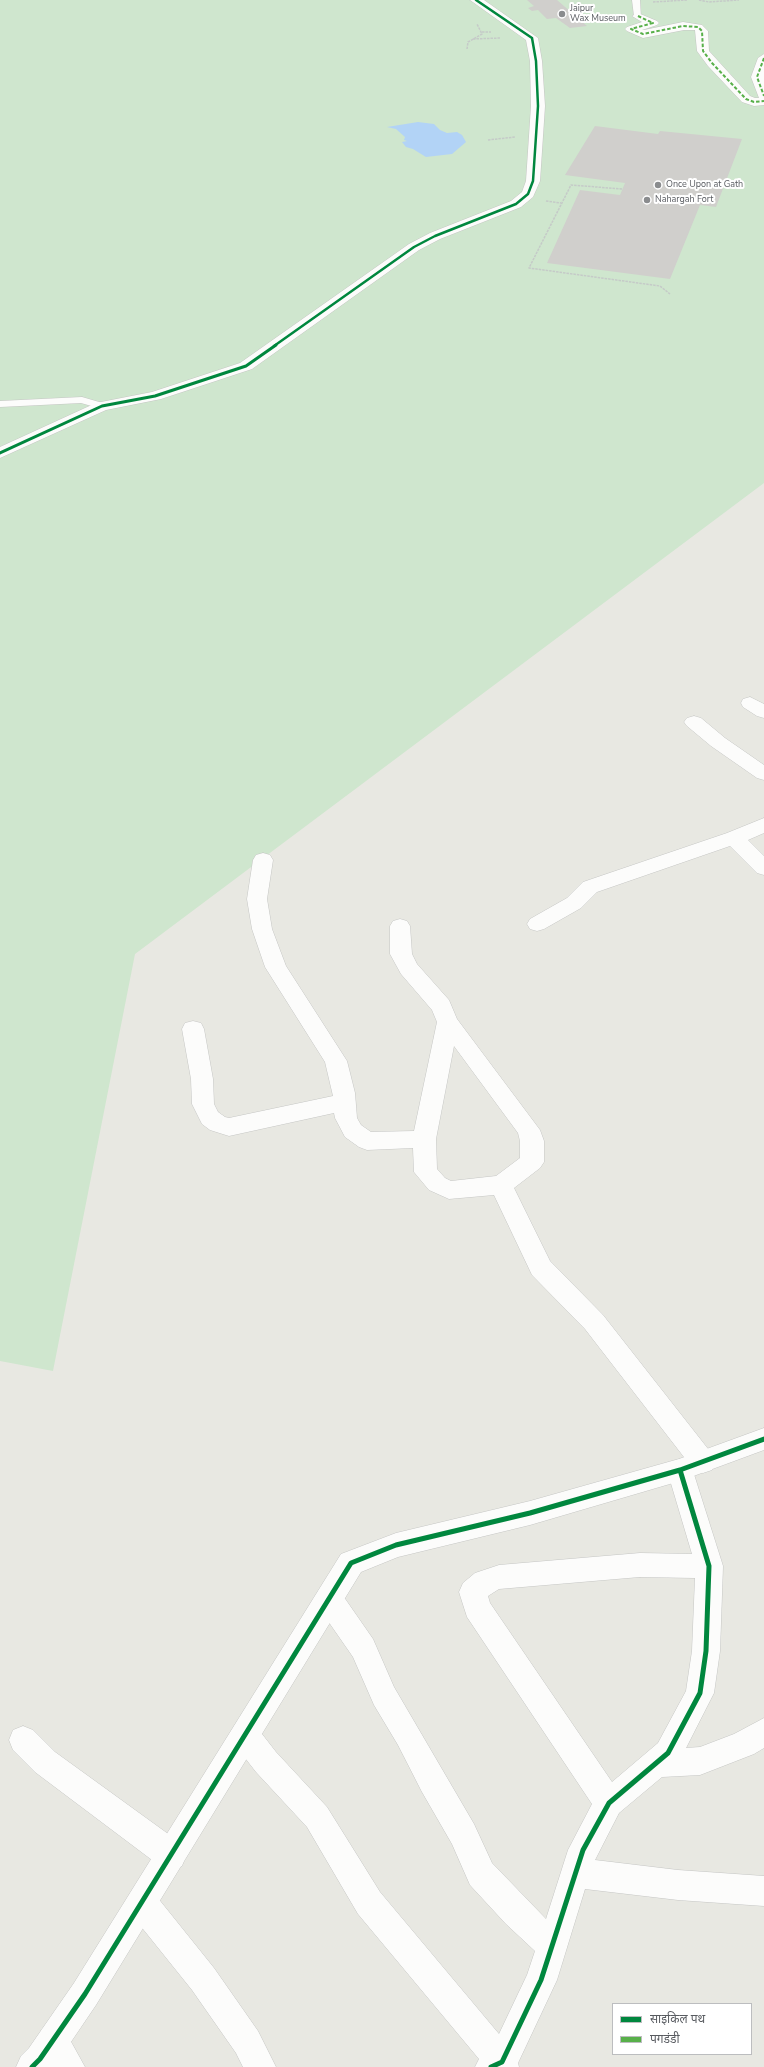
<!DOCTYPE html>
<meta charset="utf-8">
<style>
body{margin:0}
#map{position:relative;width:764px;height:2067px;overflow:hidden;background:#e8e8e2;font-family:"Nunito Sans","Noto Sans Devanagari",sans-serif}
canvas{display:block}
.legend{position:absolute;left:612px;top:2003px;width:140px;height:52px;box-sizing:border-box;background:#fff;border:1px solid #bcbdbf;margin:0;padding:5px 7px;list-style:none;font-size:12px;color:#585b60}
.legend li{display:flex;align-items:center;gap:8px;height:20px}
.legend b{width:20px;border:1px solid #bcbdbf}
</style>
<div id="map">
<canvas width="764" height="2067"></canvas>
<ul class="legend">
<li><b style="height:5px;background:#00873e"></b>साइकिल पथ</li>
<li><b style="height:5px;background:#58b04a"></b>पगडंडी</li>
</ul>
</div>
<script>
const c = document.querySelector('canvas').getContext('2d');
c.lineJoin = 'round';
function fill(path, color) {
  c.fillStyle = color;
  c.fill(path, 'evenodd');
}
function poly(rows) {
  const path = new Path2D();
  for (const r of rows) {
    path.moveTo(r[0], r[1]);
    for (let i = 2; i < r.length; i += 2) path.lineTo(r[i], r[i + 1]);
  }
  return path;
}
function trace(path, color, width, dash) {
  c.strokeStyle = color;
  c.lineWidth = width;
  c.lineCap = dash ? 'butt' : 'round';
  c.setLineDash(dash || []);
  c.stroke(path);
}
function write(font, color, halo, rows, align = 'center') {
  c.font = font + ' "Nunito Sans",sans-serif';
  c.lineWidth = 4;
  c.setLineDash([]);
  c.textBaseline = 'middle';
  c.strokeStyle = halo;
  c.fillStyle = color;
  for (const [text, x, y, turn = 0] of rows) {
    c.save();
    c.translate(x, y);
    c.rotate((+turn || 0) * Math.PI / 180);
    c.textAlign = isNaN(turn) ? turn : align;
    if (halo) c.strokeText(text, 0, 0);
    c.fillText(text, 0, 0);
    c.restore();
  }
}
fill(poly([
 [0,0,764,0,764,483,135,954,53,1371,0,1361]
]), '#cfe6ce');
fill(poly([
 [418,122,434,124,440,130,447,133,457,132,462,135,466,142,452,154,426,157,413,149,406,147,402,142,407,141,404,140,405,137,396,129,387,127]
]), '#b2d3f6');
fill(poly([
 [527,0,557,0,587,26,570,28,556,18,547,19,538,10,532,11,528,8,534,6],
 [595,126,658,134,660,131,742,139,716,207,700,205,670,279,547,263,580,190,620,195,625,183,565,175]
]), '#d0cfcc');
const service = poly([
 [632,0,640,0,641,18,634,16,632,0],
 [82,397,106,404,107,406,102,409,81,403,0,407,0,401,82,397]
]);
const pedestrian = poly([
 [638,13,657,21,659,23,657,25,642,30,644,30,683,22,702,25,708,31,709,51,750,96,755,98,759,98,751,77,758,58,764,54,764,105,754,106,742,102,708,66,697,51,695,30,684,30,643,38,627,31,625,29,627,27,642,22,632,16,638,13]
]);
const minor = poly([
 [470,0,484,0,538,38,542,61,545,106,540,181,533,197,521,207,440,239,419,250,252,369,161,399,106,410,0,458,0,447,96,403,152,392,240,363,409,244,430,233,511,201,522,192,526,181,531,106,530,61,526,40,470,0],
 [750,697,764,704,764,718,757,716,743,707,741,703,743,699,750,697],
 [694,716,701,718,725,738,764,765,764,780,757,778,711,746,687,726,684,722,687,718,694,716],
 [764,818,764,833,748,840,764,856,764,875,757,873,730,846,597,892,581,908,544,929,537,931,530,929,527,924,530,919,567,898,583,882,727,833,764,818],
 [263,853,270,855,273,860,267,899,272,929,286,966,347,1061,355,1093,357,1118,361,1125,371,1132,414,1131,437,1022,432,1010,401,974,390,954,390,926,393,921,400,919,407,921,410,926,412,954,417,964,449,1000,457,1019,540,1130,544,1141,544,1162,540,1168,514,1188,550,1261,603,1315,712,1454,716,1462,712,1470,703,1473,692,1468,723,1566,720,1651,714,1693,686,1748,700,1747,734,1734,764,1718,764,1748,754,1754,700,1775,662,1777,619,1813,595,1860,678,1870,764,1876,764,1906,678,1900,585,1889,557,1980,518,2063,519,2067,475,2067,479,2059,358,1914,307,1827,256,1772,235,1745,231,1735,235,1725,245,1721,255,1725,276,1752,327,1807,380,1892,499,2034,527,1975,535,1951,506,1924,470,1885,452,1844,422,1792,398,1745,374,1705,353,1657,319,1608,315,1599,319,1590,329,1586,339,1590,373,1639,394,1687,474,1824,492,1863,546,1919,568,1850,592,1804,467,1617,459,1592,463,1583,475,1573,499,1565,640,1553,692,1554,667,1470,671,1462,680,1459,687,1461,585,1329,532,1275,494,1195,449,1199,429,1190,414,1172,413,1148,367,1150,359,1147,345,1137,335,1118,334,1113,229,1136,210,1130,202,1124,192,1104,191,1079,182,1029,185,1023,193,1021,201,1023,204,1029,213,1079,214,1104,218,1112,225,1117,229,1118,333,1096,325,1062,265,967,252,929,247,899,253,860,256,855,263,853],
 [454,1046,518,1133,520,1141,520,1158,496,1176,451,1181,445,1178,437,1169,436,1139,454,1046],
 [640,1577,695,1578,692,1651,686,1691,658,1743,612,1782,490,1603,488,1596,499,1589,640,1577],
 [23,1726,33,1730,55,1752,182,1844,186,1855,182,1866,171,1870,160,1866,35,1772,13,1750,9,1740,13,1730,23,1726],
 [142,1888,153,1892,214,1968,258,2031,276,2067,243,2067,236,2053,192,1990,131,1914,127,1903,131,1892,142,1888],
 [53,2024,64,2029,85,2067,51,2067,37,2040,42,2029,53,2024]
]);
const tertiary = poly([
 [764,1428,764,1450,680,1481,530,1525,398,1557,361,1572,96,2005,54,2067,16,2067,21,2056,29,2048,74,1983,341,1554,396,1533,530,1501,679,1459,764,1428]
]);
trace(service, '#c5c6c4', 1);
trace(pedestrian, '#c5c6c4', 1);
trace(minor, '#c5c6c4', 1);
trace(tertiary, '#c5c6c4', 1);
trace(poly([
 [699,0,709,2,739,0],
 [653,2,687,0],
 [482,32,491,32],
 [473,39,500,38],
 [467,49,468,42,482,34,477,24],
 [488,140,515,137],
 [622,189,571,185,529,268,660,286,670,294],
 [546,201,561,203]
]), '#c5cac8', 1.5, [2.5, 1]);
fill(service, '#fcfcfb');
fill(pedestrian, '#fcfcfb');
fill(minor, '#fcfcfb');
fill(tertiary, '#fcfcfb');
trace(poly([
 [638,16,653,23,631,29,643,34,683,26,698,27,702,31,703,51,712,63,746,99,754,102,764,101],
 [764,58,757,77,764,96]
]), '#58b04a', 2, [3.5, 2]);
trace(poly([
 [274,346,414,247,435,236,516,204,528,194,533,181,538,106,536,61,532,38,476,0]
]), '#00873e', 2.5);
trace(poly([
 [0,453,102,406,155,396,246,366,276,345]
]), '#00873e', 3);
trace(poly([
 [32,2067,40,2059,85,1994,351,1563,396,1545,530,1513,680,1470,764,1439],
 [491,2067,502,2062,541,1980,583,1850,609,1803,668,1753,700,1693,706,1651,709,1566,680,1470]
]), '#00873e', 5);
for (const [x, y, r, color] of [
 [562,14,4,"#8a8c8e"],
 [658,185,4,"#8a8c8e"],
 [647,200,4,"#8a8c8e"]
]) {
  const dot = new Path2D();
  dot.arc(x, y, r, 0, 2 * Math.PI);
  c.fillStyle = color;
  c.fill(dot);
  trace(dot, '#fff', 1.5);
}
write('9px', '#585b60', '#fff', [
 ["Jaipur",570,9],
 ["Wax Museum",570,19],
 ["Once Upon at Gath",666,185],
 ["Nahargah Fort",655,200]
], 'left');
</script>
